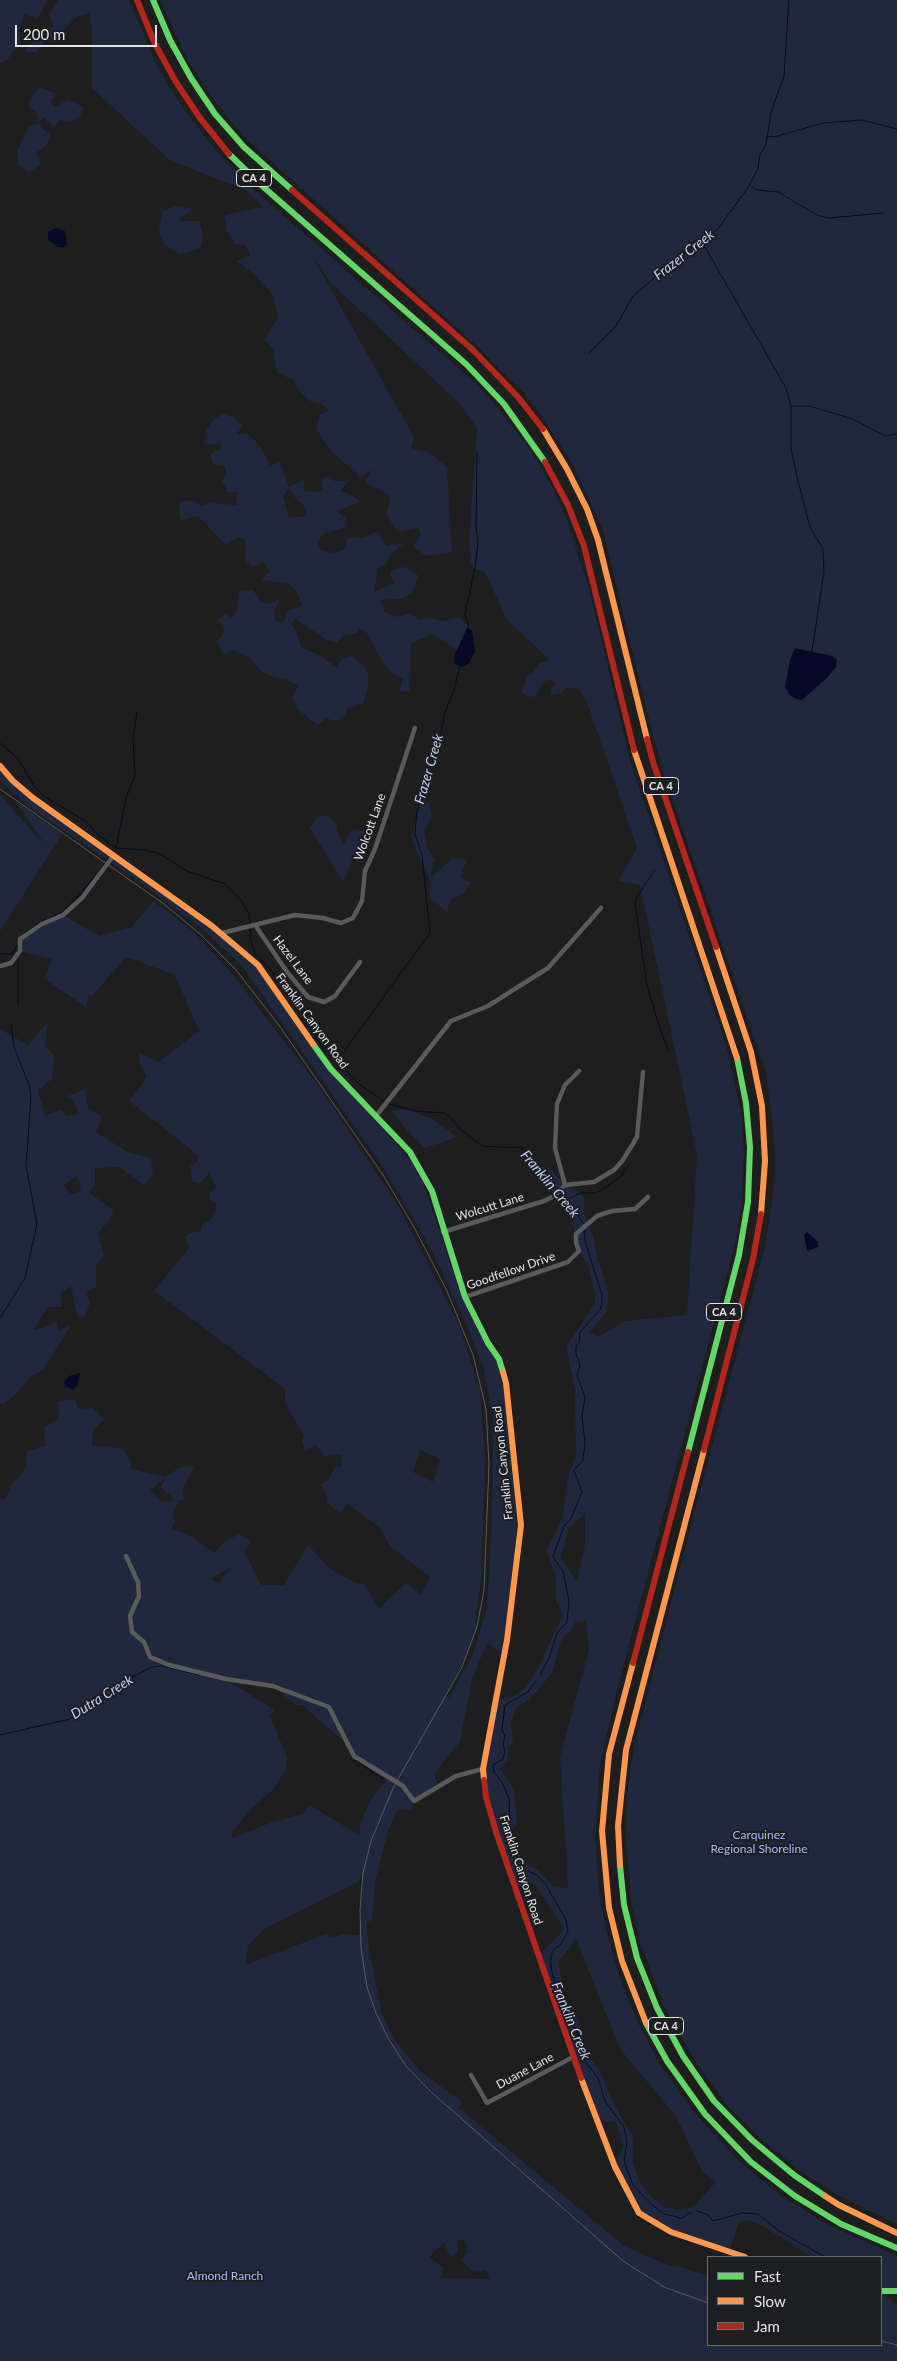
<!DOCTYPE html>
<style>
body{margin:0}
#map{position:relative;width:897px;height:2361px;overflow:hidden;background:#1e1e1f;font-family:Lato,sans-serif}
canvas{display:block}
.legend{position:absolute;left:707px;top:2256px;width:175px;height:90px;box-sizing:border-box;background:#1d1e20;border:1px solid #6c6d6f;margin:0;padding:6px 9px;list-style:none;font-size:15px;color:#e3e3e5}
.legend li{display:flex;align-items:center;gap:10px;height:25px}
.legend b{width:25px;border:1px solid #6c6d6f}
.scale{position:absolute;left:15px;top:25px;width:142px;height:22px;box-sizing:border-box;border:2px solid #e3e3e5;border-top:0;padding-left:6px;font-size:15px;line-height:18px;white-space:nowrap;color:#e3e3e5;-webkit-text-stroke:4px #1d1e20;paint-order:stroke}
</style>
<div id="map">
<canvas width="897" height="2361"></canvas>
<ul class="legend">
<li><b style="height:6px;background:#63d668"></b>Fast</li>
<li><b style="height:6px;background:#ff974d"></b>Slow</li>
<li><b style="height:6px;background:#b3261e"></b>Jam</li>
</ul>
<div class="scale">200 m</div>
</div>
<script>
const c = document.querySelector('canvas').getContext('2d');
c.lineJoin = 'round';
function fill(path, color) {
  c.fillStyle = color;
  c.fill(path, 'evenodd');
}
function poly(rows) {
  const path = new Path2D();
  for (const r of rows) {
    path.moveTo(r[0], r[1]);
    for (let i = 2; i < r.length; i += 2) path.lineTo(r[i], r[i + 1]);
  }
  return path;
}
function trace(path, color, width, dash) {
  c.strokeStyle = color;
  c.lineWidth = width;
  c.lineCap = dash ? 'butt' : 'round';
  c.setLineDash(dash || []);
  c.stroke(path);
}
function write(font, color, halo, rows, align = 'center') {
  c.font = font + ' Lato,sans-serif';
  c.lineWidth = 4;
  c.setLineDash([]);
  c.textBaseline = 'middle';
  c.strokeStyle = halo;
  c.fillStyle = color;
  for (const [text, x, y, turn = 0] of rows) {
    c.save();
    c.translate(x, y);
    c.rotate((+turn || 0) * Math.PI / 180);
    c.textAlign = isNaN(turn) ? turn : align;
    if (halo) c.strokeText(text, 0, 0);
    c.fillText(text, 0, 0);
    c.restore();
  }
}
fill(poly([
 [0,0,47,0,37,20,25,13,20,27,20,42,8,59,0,63],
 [58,0,129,0,156,63,167,83,183,108,216,151,255,191,480,387,528,446,551,484,567,520,589,588,630,761,726,1045,742,1117,744,1152,742,1202,736,1239,617,1690,600,1764,595,1837,599,1892,606,1930,619,1976,638,2023,659,2063,692,2110,738,2160,781,2196,829,2225,897,2256,897,2291,881,2291,881,2257,812,2257,763,2226,749,2220,739,2222,729,2252,671,2232,639,2213,615,2167,623,2146,616,2122,597,2120,538,1956,561,1933,563,1926,534,1883,514,1887,496,1832,483,1769,495,1699,510,1698,526,1687,538,1668,563,1614,556,1601,556,1578,547,1550,563,1518,567,1479,576,1456,575,1390,566,1347,595,1304,595,1294,588,1264,579,1251,571,1215,566,1203,554,1196,551,1183,540,1166,550,1168,565,1185,579,1192,585,1200,583,1211,594,1237,596,1252,609,1296,606,1312,590,1332,598,1337,625,1321,687,1315,697,1155,640,885,618,881,637,848,587,702,579,689,567,688,561,693,551,695,550,689,557,684,551,679,543,682,536,696,528,697,522,692,527,676,533,673,540,663,550,660,507,620,485,572,473,568,470,561,469,538,477,428,459,403,331,283,311,254,414,437,411,448,428,452,447,467,452,552,426,556,413,546,421,535,419,528,398,532,386,514,390,501,388,494,365,483,372,470,360,477,328,448,316,428,320,415,329,410,322,404,310,401,299,391,294,380,277,373,273,348,264,340,278,318,274,297,256,276,237,261,250,255,246,245,235,244,227,231,224,215,264,207,244,189,171,161,92,88,92,28,89,13,75,18,56,40,46,41,37,52,25,52,28,46,54,26,49,15],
 [585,1514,585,1544,577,1582,561,1557,569,1527],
 [586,1620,589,1650,560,1757,568,1888,553,1887,538,1870,523,1862,510,1833,517,1825,514,1790,500,1768,508,1760,508,1746,513,1741,511,1723,516,1708,530,1699,552,1673,562,1638,571,1631,575,1622],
 [576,1939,620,2049,676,2116,702,2171,716,2182,693,2207,678,2210,664,2207,650,2195,640,2183,633,2162,634,2148,632,2135,614,2105,598,2067,589,2058,576,2013,563,1996,559,1961],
 [160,0,897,0,897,2224,838,2195,799,2170,762,2140,728,2106,699,2067,664,2006,640,1942,631,1902,626,1839,627,1792,634,1747,690,1529,764,1251,772,1204,775,1161,772,1116,765,1069,665,778,648,716,603,530,572,463,540,414,525,394,476,345,244,137,217,104,189,63],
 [39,87,56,94,50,102,56,107,67,100,84,107,79,118,70,122,60,120,54,127,44,118,39,122,42,129,51,134,47,145,37,152,40,164,29,173,19,165,17,152,28,127,39,123,37,113,29,107,28,102],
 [175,206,193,209,178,221,199,221,203,236,200,249,179,254,165,245,159,231,162,212],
 [222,414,234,417,242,426,237,434,248,434,262,448,270,466,280,461,289,487,304,480,304,491,318,492,323,488,321,478,330,476,334,481,350,480,340,491,352,495,361,502,336,511,345,517,347,527,325,533,317,541,321,550,334,553,344,550,348,538,364,537,378,531,386,546,404,543,390,555,387,563,378,568,374,592,394,583,390,573,393,569,404,567,418,575,412,594,399,599,381,600,384,612,398,617,410,613,419,620,431,618,442,621,459,617,472,629,469,657,432,634,411,643,410,692,399,691,403,679,394,674,383,663,367,633,357,627,357,633,345,635,336,643,329,641,295,619,291,624,297,633,301,647,319,655,336,667,342,659,351,656,364,666,368,674,368,688,363,704,347,709,343,719,335,721,326,718,318,725,297,709,292,698,298,686,286,679,275,678,261,671,250,658,233,650,224,655,216,641,222,636,225,628,218,620,226,614,232,618,237,610,238,592,253,590,261,602,268,604,280,599,274,612,274,619,283,624,288,611,302,606,297,591,289,584,261,580,270,571,263,562,253,567,245,560,246,540,238,537,226,545,198,516,180,520,179,502,194,500,202,506,210,503,236,505,237,492,228,492,222,481,226,474,224,465,213,464,210,454,221,449,220,443,204,445,207,429,213,420],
 [289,488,296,499,303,504,307,516,289,518,283,496],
 [0,771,9,781,26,795,198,915,259,969,323,1062,412,1162,424,1185,463,1301,499,1365,507,1411,517,1531,502,1653,487,1643,472,1679,460,1742,434,1774,439,1786,414,1801,411,1810,398,1809,388,1831,376,1878,372,1920,367,1922,369,1950,382,2014,394,2039,420,2071,462,2102,459,2108,624,2246,670,2266,680,2267,708,2276,708,2345,881,2345,881,2293,897,2304,897,2361,0,2361,0,1499,6,1499,12,1483,21,1475,27,1465,26,1452,45,1446,44,1428,59,1418,58,1401,75,1399,78,1409,93,1408,104,1419,93,1430,92,1445,123,1449,132,1462,130,1469,166,1477,179,1468,194,1466,183,1488,184,1499,178,1501,172,1515,175,1522,171,1529,187,1534,215,1553,224,1542,239,1534,251,1541,244,1551,261,1585,284,1585,308,1545,330,1569,354,1582,364,1584,379,1608,406,1583,421,1594,430,1577,390,1546,380,1528,348,1504,340,1513,327,1503,326,1493,320,1485,329,1479,335,1467,342,1466,341,1455,324,1456,316,1445,305,1450,302,1441,304,1435,285,1403,285,1389,154,1291,189,1248,185,1237,194,1231,200,1233,202,1225,211,1219,216,1213,216,1203,209,1200,210,1193,216,1187,209,1173,200,1183,192,1181,190,1167,198,1161,198,1155,129,1101,147,1077,140,1063,138,1052,158,1062,199,1031,175,975,126,957,93,995,88,996,86,1007,43,978,48,971,52,959,20,951,20,939,63,915,99,936,132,927,153,901,193,931,229,970,316,1082,397,1204,458,1322,480,1389,485,1457,482,1575,475,1623,478,1623,465,1659,446,1696,449,1698,473,1654,487,1608,492,1524,493,1420,483,1365,462,1314,430,1247,385,1170,243,967,206,932,145,886,28,806,0,781],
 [420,1450,440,1459,433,1482,413,1472],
 [165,1478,161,1488,177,1501,162,1502,150,1490],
 [232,1566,219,1583,212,1579,212,1578],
 [227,1680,273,1686,296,1705,302,1705,349,1746,354,1756,389,1777,371,1799,361,1821,359,1835,310,1805,302,1814,270,1823,233,1838,231,1833,253,1807,274,1789,287,1767,287,1757,269,1714,276,1711],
 [363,1875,359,1935,342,1934,334,1938,329,1937,328,1933,246,1965,248,1946,264,1929,358,1882],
 [458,2240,465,2241,468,2252,461,2260,473,2272,486,2270,490,2279,440,2278,444,2268,429,2257,444,2242,450,2257,458,2253],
 [0,795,46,846,15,801,62,834,0,931],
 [422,800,430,804,432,816,424,832,427,847,435,860,430,878,453,858,467,860,460,878,471,882,463,894,450,900,447,912,430,898,429,879,411,838],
 [325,815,337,824,339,837,344,843,353,829,365,831,343,882,310,828,317,818],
 [47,1023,45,1047,54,1055,52,1079,38,1090,45,1116,60,1110,67,1116,79,1114,73,1099,63,1098,85,1089,88,1108,102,1117,96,1132,128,1152,151,1158,153,1175,144,1185,119,1167,95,1168,95,1185,89,1193,114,1210,108,1222,98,1233,104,1255,96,1265,96,1287,86,1292,90,1302,85,1317,77,1316,71,1286,60,1294,62,1307,48,1307,33,1330,43,1328,57,1321,58,1331,71,1325,43,1370,31,1376,15,1395,3,1404,0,1403,0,1029,28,1045],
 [77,1176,81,1187,79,1192,71,1194,64,1185],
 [405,1109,431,1118,457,1137,425,1148,406,1129,392,1111]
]), '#20283d');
fill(poly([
 [56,228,65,231,67,243,64,247,58,247,48,239,48,232],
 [467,628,472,630,475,652,469,663,462,667,454,663,455,654],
 [795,648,832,656,837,660,836,667,827,678,802,700,796,699,790,695,785,687,790,660],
 [807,1232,818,1242,818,1247,807,1251,804,1235],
 [80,1373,77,1386,73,1390,65,1386,64,1382,69,1376]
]), '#050925');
trace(poly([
 [766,137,778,136,823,123,862,120,897,129],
 [751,186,757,190,778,192,817,215,828,218,884,213],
 [702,242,786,388,791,406,791,449,798,481,810,527,823,549,824,572,812,651],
 [589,353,616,326,633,296,674,261,717,230,747,189,758,169,760,154,766,145,771,112,784,76,789,0],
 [792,406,809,406,853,419,885,436,897,434],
 [469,628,465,614,475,568,478,541,476,526,477,452],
 [0,743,18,759,35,787,45,797,87,822,97,834,116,848,145,850,158,853,187,871,225,884,240,899,249,913,251,941,255,953,299,1002,309,1019,311,1030,321,1045,359,1084,385,1102],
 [116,848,126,798,135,776,133,740,137,712],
 [103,866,108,858],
 [654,871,637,897,635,903,647,986,662,1035,669,1051],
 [21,936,41,922,61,913,73,902,96,875],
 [0,954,12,954,18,944],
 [18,961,18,1005],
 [337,1061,430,933,422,855,415,834,417,811,439,742,445,712,453,693,460,666],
 [389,1104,417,1111,444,1113,450,1117,460,1129,482,1146,522,1148,540,1166,557,1191],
 [560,1194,584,1224],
 [567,1200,580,1193,594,1193,602,1190,620,1177,631,1162],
 [0,1318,25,1278,37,1224,26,1166,31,1097,29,1085,14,1047,11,1024],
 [540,1675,549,1658,557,1633,567,1622,569,1601,563,1571,553,1557,564,1526,571,1519,582,1492,574,1470,583,1460,585,1442,582,1417,585,1397,577,1375,580,1365,576,1354,576,1346,579,1343,580,1332,600,1310,602,1304,602,1295,585,1241,584,1230],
 [536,1681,528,1692,505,1705,502,1730,505,1736,503,1743,505,1751,503,1759,493,1765,494,1772,502,1782,509,1799,510,1820,506,1827,506,1838,517,1866,537,1875,546,1885,566,1920,568,1932,560,1945,554,1949,551,1955,551,1968,559,1997,574,2024,584,2060,598,2078,605,2101,624,2127,627,2142,624,2161,633,2185,651,2204,664,2214,682,2218,691,2212],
 [0,1735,70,1719,108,1690,152,1667,162,1666,199,1675],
 [355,1760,383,1779],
 [697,2211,708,2215,713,2221,742,2213,758,2214,779,2231,825,2257]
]), '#050925', 1);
trace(poly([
 [255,925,287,972,308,997,324,1002,335,996,360,962],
 [222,933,295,915,323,918,341,923,353,918,362,901,365,871,375,849,415,728],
 [0,966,11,963,20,951,20,939,42,924,63,915,82,898,114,855],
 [376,1116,451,1021,488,1006,548,968,601,908],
 [565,1185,594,1182,614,1170,623,1160,637,1137,643,1072],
 [565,1185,555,1148,557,1104,565,1085,579,1071],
 [443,1232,544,1201,554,1196,565,1185],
 [465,1297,568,1262,579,1251,576,1243,576,1234,597,1216,612,1211,635,1209,648,1197],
 [126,1556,138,1582,139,1596,130,1616,132,1632,144,1642,150,1657,169,1665,226,1679,273,1686,329,1707,354,1756,403,1786,414,1801,456,1776,483,1769],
 [471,2075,487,2103,573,2057]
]), '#5a5a5a', 4.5);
trace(poly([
 [153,0,170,40,191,78,215,114,244,147,292,190],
 [229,154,260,184,466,364,504,404,545,462],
 [313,1044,331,1069,410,1152,432,1191,465,1297,488,1343,499,1359,503,1372],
 [688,1452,739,1255,748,1202,750,1147,746,1103,737,1058],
 [620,1865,624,1905,637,1958,657,2008,683,2056,714,2101,752,2140,794,2175,825,2196],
 [646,2023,667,2061,705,2114,751,2162,795,2196,841,2224,897,2248],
 [881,2291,897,2291]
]), '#63d668', 6);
trace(poly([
 [543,429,567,469,587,509,598,540,647,739],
 [634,750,737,1058],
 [0,766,13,781,33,798,212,926,258,965,313,1044],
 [716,947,751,1052,762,1106,765,1161,761,1214],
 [633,1663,609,1754,602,1831,609,1908,622,1961,646,2023],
 [484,1780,483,1769,507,1640,521,1525,506,1383,503,1372],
 [620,1865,618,1826,626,1750,704,1450],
 [581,2078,615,2167,639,2213,671,2232,745,2257],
 [825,2196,839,2205,897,2233]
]), '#ff974d', 6);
trace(poly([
 [137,0,155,44,176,82,200,118,229,154],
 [292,190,473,350,518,397,543,429],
 [545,462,568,505,584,546,634,750],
 [647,739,653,762,716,947],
 [704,1450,753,1259,761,1214],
 [633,1663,688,1452],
 [484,1780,486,1797,496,1832,581,2078]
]), '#b3261e', 6);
trace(poly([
 [0,789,164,904,200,934,236,970,278,1024,383,1175,414,1227,447,1291,473,1355,486,1409,489,1464,484,1590,477,1627,462,1667,394,1786,371,1841,363,1873,360,1909,361,1948,367,1987,376,2013,388,2038,406,2066,430,2091,623,2261,664,2287,708,2303],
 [881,2341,897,2345]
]), '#5c5c5c', 1);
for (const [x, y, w] of [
 [254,178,35],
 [661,786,35],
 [724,1312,35],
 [666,2026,35]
]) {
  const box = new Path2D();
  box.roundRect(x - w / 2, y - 8.5, w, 17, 4);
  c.fillStyle = '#1d1e20';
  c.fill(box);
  trace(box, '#e3e3e5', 1);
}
write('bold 11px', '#e3e3e5', null, [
 ["CA 4",254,178],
 ["CA 4",661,786],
 ["CA 4",724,1312],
 ["CA 4",666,2026]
]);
write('12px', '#e3e3e5', '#1d1e20', [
 ["Wolcott Lane",370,827,-70],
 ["Hazel Lane",293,960,53],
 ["Franklin Canyon Road",312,1021,54],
 ["Wolcutt Lane",490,1207,-17],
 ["Goodfellow Drive",511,1271,-19],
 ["Franklin Canyon Road",503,1463,-96],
 ["Franklin Canyon Road",521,1870,72],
 ["Duane Lane",525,2071,-28]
]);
write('12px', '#a6bdfc', '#1d1e20', [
 ["Carquinez",759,1835],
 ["Regional Shoreline",759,1849],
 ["Almond Ranch",225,2276]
]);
write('italic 14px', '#c1cff6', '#1d1e20', [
 ["Frazer Creek",684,255,-38],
 ["Frazer Creek",429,769,-74],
 ["Franklin Creek",550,1184,50],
 ["Dutra Creek",102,1697,-32],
 ["Franklin Creek",571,2021,68]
]);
</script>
